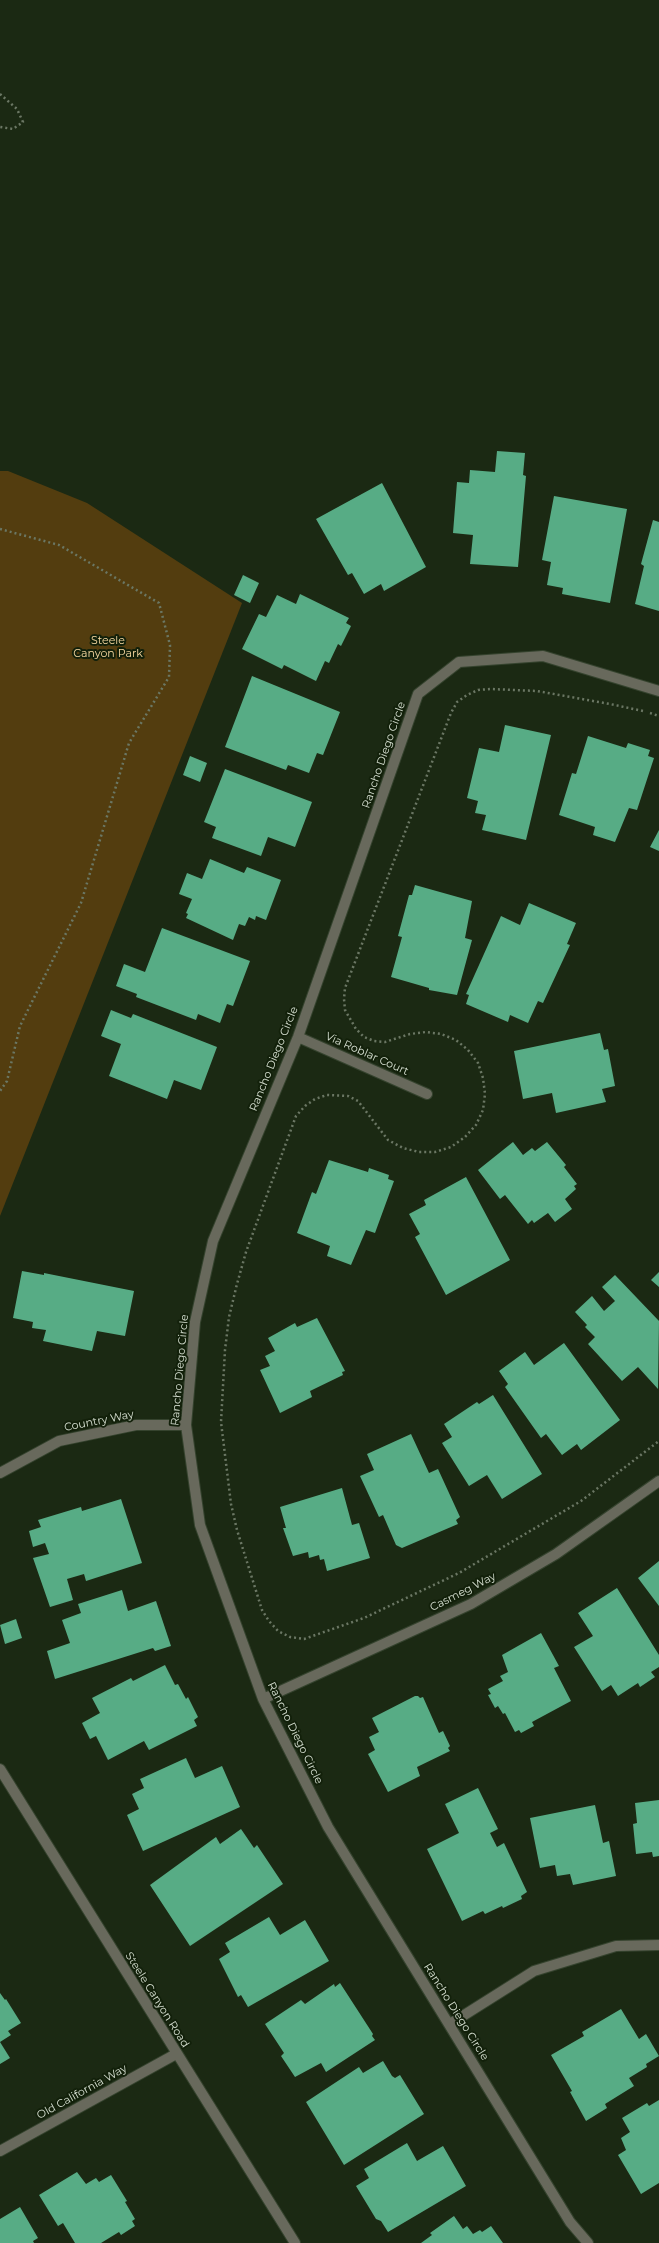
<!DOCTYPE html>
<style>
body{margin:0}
canvas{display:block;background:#1b2913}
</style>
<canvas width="659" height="2243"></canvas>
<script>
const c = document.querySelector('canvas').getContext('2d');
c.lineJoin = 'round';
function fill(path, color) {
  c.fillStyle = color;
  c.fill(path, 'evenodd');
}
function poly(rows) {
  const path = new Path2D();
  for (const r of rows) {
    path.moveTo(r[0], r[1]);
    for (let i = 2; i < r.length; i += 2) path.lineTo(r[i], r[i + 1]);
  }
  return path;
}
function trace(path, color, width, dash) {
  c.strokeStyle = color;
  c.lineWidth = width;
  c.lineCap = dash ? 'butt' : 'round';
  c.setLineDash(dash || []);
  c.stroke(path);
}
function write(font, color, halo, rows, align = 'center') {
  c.font = font + ' Montserrat,sans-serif';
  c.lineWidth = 4;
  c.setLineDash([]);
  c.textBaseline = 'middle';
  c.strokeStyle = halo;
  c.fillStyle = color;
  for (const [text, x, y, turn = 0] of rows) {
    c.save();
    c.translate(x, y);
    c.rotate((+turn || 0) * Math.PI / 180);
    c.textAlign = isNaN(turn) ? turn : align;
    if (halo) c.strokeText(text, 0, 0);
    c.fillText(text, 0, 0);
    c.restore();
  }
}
fill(poly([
 [0,471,8,471,87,503,242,603,0,1216]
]), '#533d0f');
fill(poly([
 [497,451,525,453,523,475,526,476,518,567,470,564,473,535,453,533,457,482,469,483,470,470,495,472],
 [382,483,426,567,384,591,381,584,364,594,352,573,348,575,316,519],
 [554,496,627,509,610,603,562,594,563,588,547,585,551,562,542,560],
 [653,520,659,522,659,611,635,604,644,566,641,564],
 [243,575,259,583,250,603,234,595],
 [300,594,349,618,346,623,351,626,341,646,338,644,329,663,325,661,316,681,284,665,282,669,242,649,259,614,266,617,277,595,296,604],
 [252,676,340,712,323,755,317,753,309,773,288,765,286,770,225,747],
 [505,725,551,735,526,840,482,830,486,815,475,813,478,801,467,798,479,748,499,752],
 [588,736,626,748,628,743,650,750,648,756,654,758,637,810,629,808,615,842,593,835,595,827,559,815,572,773,576,774],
 [190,756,207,763,200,782,183,775],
 [225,769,312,802,295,847,268,837,261,856,212,838,216,827,204,822],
 [659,830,659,851,650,847],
 [210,859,244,873,247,867,281,880,266,920,256,916,255,920,249,917,245,926,239,924,233,940,186,918,188,914,186,913,192,899,179,894,187,873,202,879],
 [415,885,472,901,465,938,472,940,457,995,429,990,429,988,391,977,402,937,398,936,409,895,412,895],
 [529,903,576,923,567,944,570,945,543,1003,538,1001,528,1023,510,1015,508,1022,466,1004,469,995,466,994,501,916,520,925],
 [162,928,250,961,233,1006,227,1004,220,1023,198,1014,196,1020,136,997,137,994,116,986,124,964,145,972],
 [111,1010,131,1018,133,1014,217,1047,201,1090,174,1080,167,1099,109,1076,121,1044,101,1036],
 [600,1033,604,1050,608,1049,615,1086,602,1089,606,1102,556,1113,552,1093,523,1099,514,1051],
 [513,1142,523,1155,532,1148,535,1151,547,1142,566,1165,564,1167,577,1184,574,1186,576,1189,565,1199,572,1209,555,1222,548,1213,534,1223,532,1220,528,1224,505,1195,500,1199,478,1170],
 [329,1160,368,1172,369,1168,389,1175,388,1179,394,1181,375,1233,366,1230,351,1265,327,1256,330,1246,297,1233,312,1192,316,1194],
 [466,1177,510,1260,446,1295,415,1237,420,1234,409,1214,426,1205,424,1200],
 [22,1271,44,1275,44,1273,134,1291,125,1336,97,1331,92,1351,43,1341,46,1330,32,1328,33,1322,13,1318],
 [659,1272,659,1287,651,1280],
 [615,1275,659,1321,658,1389,638,1367,622,1381,588,1344,595,1337,585,1327,587,1325,575,1312,592,1296,604,1311,615,1301,602,1287],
 [317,1318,345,1371,342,1372,343,1375,310,1391,312,1397,280,1413,260,1370,270,1366,265,1356,275,1351,268,1338,295,1323,297,1327],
 [564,1343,620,1420,581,1450,577,1444,562,1455,546,1434,541,1438,505,1387,508,1384,499,1371,525,1352,534,1365],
 [493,1395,542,1474,502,1499,487,1475,469,1486,442,1443,452,1437,444,1424,477,1402,479,1404],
 [411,1434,429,1473,438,1469,460,1517,456,1520,458,1524,402,1548,396,1545,383,1515,379,1517,360,1476,374,1470,367,1454],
 [342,1488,352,1525,359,1523,370,1558,327,1571,324,1559,320,1560,319,1555,309,1558,308,1552,293,1556,283,1528,286,1528,280,1507],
 [121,1499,142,1563,86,1581,84,1574,67,1579,73,1600,50,1607,33,1558,49,1554,45,1543,33,1547,29,1531,41,1527,38,1520,81,1507,82,1511],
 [659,1561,659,1606,638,1578],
 [617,1588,659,1655,659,1667,651,1672,655,1677,640,1687,638,1683,618,1696,611,1685,602,1691,574,1647,593,1636,578,1613],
 [122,1590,128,1611,156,1601,171,1646,155,1651,153,1648,55,1679,47,1651,70,1643,62,1620,81,1613,78,1604],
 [16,1619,22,1638,5,1644,0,1625],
 [541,1633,559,1666,554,1668,571,1701,532,1722,534,1726,521,1733,519,1730,515,1732,505,1713,503,1714,498,1706,495,1708,488,1695,491,1694,488,1689,503,1681,500,1676,508,1672,502,1655],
 [165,1665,175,1685,178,1684,186,1699,188,1697,198,1717,194,1720,197,1726,149,1750,144,1741,108,1760,96,1736,90,1739,82,1723,100,1713,92,1698,131,1678,133,1681],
 [415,1696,418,1696,420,1698,423,1697,439,1733,443,1731,450,1746,448,1748,450,1751,417,1767,420,1776,388,1792,368,1754,375,1750,369,1737,379,1732,372,1718],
 [186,1758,195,1778,222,1766,240,1807,143,1851,127,1815,139,1809,132,1794,144,1788,140,1779],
 [478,1788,498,1829,490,1833,497,1847,504,1843,527,1892,521,1896,522,1899,503,1908,502,1906,485,1914,483,1911,462,1921,427,1849,459,1833,445,1804],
 [659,1800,659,1856,653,1857,652,1852,636,1854,633,1824,637,1823,635,1803],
 [595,1805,603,1843,609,1841,616,1876,573,1885,570,1874,557,1876,555,1865,540,1868,530,1818],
 [241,1829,254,1848,257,1845,283,1884,190,1946,150,1885,216,1837,220,1844],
 [269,1917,280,1935,305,1920,329,1961,248,2007,241,1995,238,1997,219,1959,230,1952,225,1943],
 [340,1983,373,2034,372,2036,375,2040,326,2072,321,2063,295,2077,281,2056,284,2053,265,2024,301,2000,305,2004,334,1984,335,1987],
 [0,1993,5,2000,6,1999,21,2023,8,2031,11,2035,0,2042,10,2058,0,2064],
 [621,2009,639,2039,646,2034,659,2056,646,2064,647,2067,629,2078,634,2086,605,2104,607,2108,586,2121,570,2092,572,2091,551,2055,584,2036,582,2032],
 [383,2061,392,2076,395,2078,400,2075,424,2114,344,2165,306,2102,359,2067,363,2073],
 [659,2100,659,2183,641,2194,618,2155,626,2150,621,2138,630,2132,622,2118,647,2103,649,2106],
 [407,2143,417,2161,443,2146,466,2186,388,2232,381,2221,376,2219,356,2186,369,2178,364,2169],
 [77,2172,86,2184,96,2178,99,2182,111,2175,127,2201,125,2202,135,2219,132,2221,135,2226,121,2235,119,2232,101,2243,75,2243,63,2223,58,2226,39,2195],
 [20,2207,38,2238,33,2241,34,2243,0,2243,0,2219],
 [454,2216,463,2229,467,2226,473,2234,480,2230,482,2232,491,2226,503,2243,421,2243,432,2235,430,2233]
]), '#57ac85');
const minor = poly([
 [298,1037,427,1094],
 [0,1473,59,1441,136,1425,186,1425],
 [263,1699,471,1604,556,1554,659,1481],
 [0,1769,295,2243],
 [450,2024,534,1971,616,1946,659,1945],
 [0,2151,176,2054],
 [588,2243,570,2222,328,1827,263,1699,200,1525,186,1425,195,1322,213,1241,298,1037,418,694,459,662,543,656,659,691]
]);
trace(minor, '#35432e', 12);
trace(poly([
 [0,94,17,109,23,122,13,129,0,127],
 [0,529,59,545,159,603,170,645,169,677,129,743,81,903,20,1026,7,1081,0,1091],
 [643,711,610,704,537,691,491,689,478,690,467,695,457,702,451,713,345,988,344,999,345,1010,356,1029,364,1037,374,1041,385,1042,410,1034,426,1032,441,1034,456,1040,468,1050,478,1063,483,1078,485,1094,483,1110,476,1125,465,1137,451,1147,435,1152,419,1152,403,1148,388,1140,358,1101,348,1096,327,1095,315,1099,305,1106,296,1116,246,1252,237,1284,229,1317,225,1350,221,1422,231,1504,237,1530,262,1610,269,1621,278,1631,290,1637,304,1639,364,1618,459,1573,581,1501,659,1441],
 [650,713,659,716]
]), '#6b7764', 2.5, [2, 3]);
trace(minor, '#68695c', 10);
write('11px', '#f9daa2', '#12200a', [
 ["Steele",108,641],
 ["Canyon Park",108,654]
]);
write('11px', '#d7e0d2', '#12200a', [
 ["Rancho Diego Circle",384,755,-71],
 ["Via Roblar Court",367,1054,24],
 ["Rancho Diego Circle",274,1059,-68],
 ["Rancho Diego Circle",180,1370,-85],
 ["Country Way",99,1421,-11],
 ["Casmeg Way",463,1592,-27],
 ["Rancho Diego Circle",295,1733,64],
 ["Steele Canyon Road",157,2000,58],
 ["Rancho Diego Circle",456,2012,58],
 ["Old California Way",82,2092,-29]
]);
</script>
